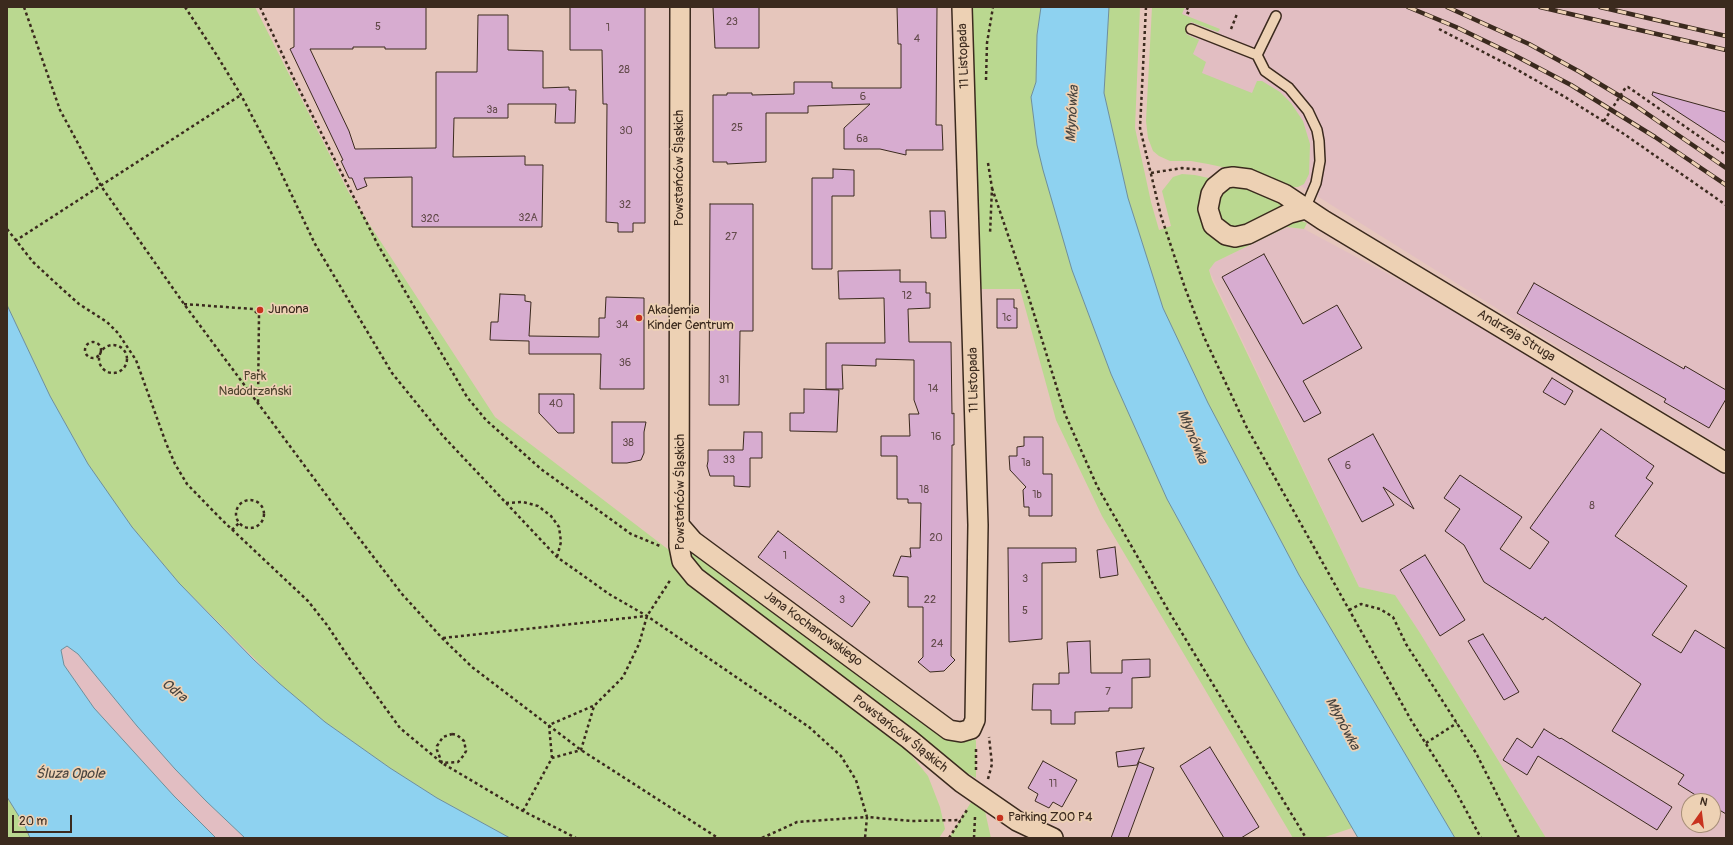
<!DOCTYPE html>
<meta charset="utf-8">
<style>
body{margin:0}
#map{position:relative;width:1733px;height:845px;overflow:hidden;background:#e6c6bc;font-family:Pangolin,sans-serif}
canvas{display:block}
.frame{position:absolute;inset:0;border:8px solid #3b2a1e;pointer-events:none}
.north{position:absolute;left:1681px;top:793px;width:40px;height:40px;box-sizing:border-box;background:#edd1b4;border:1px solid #a68e78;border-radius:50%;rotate:14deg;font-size:11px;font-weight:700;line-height:16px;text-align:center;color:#3b2a1e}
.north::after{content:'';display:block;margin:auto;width:14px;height:18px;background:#c8321e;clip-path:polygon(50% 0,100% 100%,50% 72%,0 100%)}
.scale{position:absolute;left:12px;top:815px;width:60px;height:18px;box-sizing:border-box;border:2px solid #3b2a1e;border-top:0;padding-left:5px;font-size:12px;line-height:14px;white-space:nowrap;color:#3b2a1e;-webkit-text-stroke:3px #edd1b4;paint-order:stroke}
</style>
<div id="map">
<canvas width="1733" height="845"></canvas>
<div class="frame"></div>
<div class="north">N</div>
<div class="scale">20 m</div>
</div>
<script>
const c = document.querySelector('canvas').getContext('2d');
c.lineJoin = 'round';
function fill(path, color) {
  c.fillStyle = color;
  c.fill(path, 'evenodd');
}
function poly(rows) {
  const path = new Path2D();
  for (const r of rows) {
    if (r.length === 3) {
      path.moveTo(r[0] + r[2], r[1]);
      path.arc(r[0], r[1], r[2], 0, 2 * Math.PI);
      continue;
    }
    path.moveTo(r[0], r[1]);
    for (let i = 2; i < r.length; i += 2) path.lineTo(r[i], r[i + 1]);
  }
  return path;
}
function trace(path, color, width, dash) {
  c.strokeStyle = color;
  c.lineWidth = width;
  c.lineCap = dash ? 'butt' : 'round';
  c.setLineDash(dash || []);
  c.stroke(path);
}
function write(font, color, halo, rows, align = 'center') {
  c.font = font + ' Pangolin,sans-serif';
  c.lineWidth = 3.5;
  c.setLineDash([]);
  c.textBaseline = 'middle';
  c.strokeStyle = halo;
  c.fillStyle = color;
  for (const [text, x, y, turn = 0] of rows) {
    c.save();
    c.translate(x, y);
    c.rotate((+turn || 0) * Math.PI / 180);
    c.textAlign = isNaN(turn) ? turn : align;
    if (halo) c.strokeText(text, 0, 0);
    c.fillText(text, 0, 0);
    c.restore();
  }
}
fill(poly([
 [1180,7,1726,7,1726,449,1621,386,1301,186,1201,148],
 [1287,227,1304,229,1487,327,1726,470,1726,838,1546,838,1420,633,1395,596,1359,587,1209,270,1215,262],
 [1689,801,1713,801,1713,825,1689,825],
 [67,646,78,654,137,726,175,769,206,801,245,838,216,838,174,796,94,708,64,665,61,650]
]), '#e2bec2');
fill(poly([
 [7,7,255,7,349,193,495,417,682,560,680,526,949,730,971,729,976,741,976,778,943,760,899,740,928,776,940,807,945,829,939,838,510,838,437,798,390,768,325,722,279,683,179,583,132,527,104,488,88,464,50,396,7,305],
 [969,7,1041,7,1037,35,1036,82,1031,97,1037,145,1072,270,1111,374,1167,499,1247,645,1352,828,1322,838,1293,838,1102,516,1056,420,1020,289,977,289],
 [1109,7,1140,7,1135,128,1151,202,1159,230,1171,226,1162,191,1173,177,1182,174,1195,175,1213,179,1212,234,1290,221,1299,220,1307,223,1304,229,1287,227,1215,262,1209,270,1212,280,1359,587,1395,595,1420,633,1546,838,1455,838,1299,575,1208,403,1163,308,1128,198,1104,93],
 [1152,7,1185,7,1182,14,1220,29,1218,32,1191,22,1186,34,1199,40,1193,54,1206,62,1202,73,1252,93,1257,81,1262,81,1280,92,1291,103,1303,121,1310,144,1309,174,1304,184,1298,187,1292,187,1236,170,1208,164,1191,161,1170,161,1159,156,1153,151,1148,138,1146,121],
 [1238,183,1281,199,1285,205,1244,228,1230,229,1215,213,1222,188],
 [976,794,982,798,991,838,949,838],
 [7,797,25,826,30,838,7,838]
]), '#bad890');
const water = poly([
 [1041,7,1109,7,1104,93,1128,198,1163,308,1208,403,1299,575,1455,838,1358,838,1247,645,1167,499,1111,374,1072,270,1043,170,1037,145,1031,97,1036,82,1037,35,1041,7],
 [7,305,50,396,88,464,132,527,179,583,254,660,279,683,325,722,390,768,437,798,510,838,245,838,206,801,175,769,137,726,78,654,67,646,61,650,64,665,94,708,174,796,216,838,30,838,25,826,7,797,7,305]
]);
fill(water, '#8ed2f0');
trace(water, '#6d8f9c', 1);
const building = poly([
 [294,7,426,7,426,49,385,49,385,47,353,47,353,49,310,49,349,131,355,149,436,148,436,72,477,72,478,15,508,15,508,50,543,51,543,88,569,87,569,90,576,90,575,123,555,123,556,104,508,104,508,118,454,118,453,157,525,156,525,165,543,165,542,227,412,227,412,177,364,178,367,186,357,190,352,178,349,178,341,161,343,160,290,49,294,47,294,7],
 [570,7,645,7,645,223,633,223,633,232,618,232,618,223,606,222,607,104,603,104,602,50,570,50,570,7],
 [713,7,759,7,759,48,715,48,713,7],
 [897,7,937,7,936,125,942,125,943,150,906,150,906,155,880,149,844,149,844,128,870,104,808,106,808,113,766,113,766,162,727,164,727,162,713,162,713,95,727,95,727,93,752,93,752,95,794,94,794,82,832,82,832,88,901,88,901,44,898,44,897,7],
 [1653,92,1726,112,1726,143,1652,95,1653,92],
 [833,169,854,170,854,196,832,196,832,269,812,269,812,178,833,178,833,169],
 [710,204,753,204,753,331,740,331,739,405,709,405,710,204],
 [930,211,945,211,946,238,931,238,930,211],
 [1264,254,1303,324,1337,305,1362,348,1303,381,1321,413,1304,422,1222,277,1264,254],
 [900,270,900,282,926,282,926,293,930,293,930,308,908,309,909,342,951,342,952,414,954,413,954,445,952,445,951,656,955,660,944,671,930,672,918,662,923,657,923,607,908,607,908,577,893,576,901,556,911,557,910,548,920,548,921,503,908,503,908,499,897,499,897,456,881,456,881,436,910,436,909,414,919,414,914,400,914,360,876,359,876,366,842,365,843,389,826,389,826,343,885,343,884,298,839,299,838,271,900,270],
 [1534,283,1684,369,1685,366,1726,390,1726,399,1709,428,1664,402,1666,399,1517,313,1534,283],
 [500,294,525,295,525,301,531,302,529,336,599,337,599,318,605,318,606,297,644,298,644,389,600,389,601,354,529,354,529,341,490,340,491,322,498,322,500,294],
 [997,299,1014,299,1014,308,1017,308,1017,328,997,328,997,299],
 [1552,378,1573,391,1565,405,1543,392,1552,378],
 [804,389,839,390,837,432,790,431,790,413,804,413,804,389],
 [539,394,574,394,574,433,558,433,539,413,539,394],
 [612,422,646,422,644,432,644,453,641,460,627,463,612,463,612,422],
 [1601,429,1654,466,1646,478,1653,483,1615,536,1687,586,1652,635,1681,653,1695,630,1726,649,1726,814,1713,806,1713,801,1705,801,1678,784,1684,775,1612,731,1641,684,1545,617,1543,620,1484,582,1464,545,1445,531,1460,509,1444,498,1460,475,1522,517,1500,549,1530,569,1549,542,1530,528,1601,429],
 [744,432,762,432,762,458,750,458,750,487,734,486,734,476,710,476,707,466,708,461,708,450,743,450,744,432],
 [1373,434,1414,509,1383,487,1394,505,1362,522,1328,459,1373,434],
 [1024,437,1043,437,1043,474,1052,474,1052,516,1029,516,1029,507,1024,507,1023,490,1026,487,1010,470,1009,456,1017,456,1017,447,1024,446,1024,437],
 [778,531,870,602,852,627,758,557,778,531],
 [1115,547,1118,575,1100,578,1097,550,1115,547],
 [1008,548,1076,548,1076,562,1042,563,1042,639,1009,642,1008,548],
 [1425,555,1465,620,1440,636,1400,570,1425,555],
 [1483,634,1519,692,1504,700,1468,641,1483,634],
 [1090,641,1091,673,1122,673,1122,660,1150,659,1150,677,1132,678,1132,708,1109,708,1109,711,1075,712,1075,724,1051,724,1051,710,1032,710,1033,684,1059,684,1059,673,1069,673,1067,642,1090,641],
 [1544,729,1560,739,1561,738,1672,807,1657,830,1538,756,1527,775,1503,760,1517,738,1532,748,1544,729],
 [1210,747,1259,827,1241,838,1224,838,1180,766,1210,747],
 [1144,748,1137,765,1118,767,1116,752,1144,748],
 [1043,761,1077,780,1062,807,1053,802,1049,808,1035,801,1038,794,1028,788,1043,761],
 [1139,762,1154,768,1128,838,1111,838,1139,762]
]);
fill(building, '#d7acd0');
trace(building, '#3b2a1e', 1);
const service = poly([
 [1191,29,1257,55,1265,71,1289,88,1308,111,1317,130,1319,141,1320,161,1316,183,1305,209],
 [1257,55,1276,16]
]);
const minor = poly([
 [680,7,679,546,682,561,695,577,909,739,962,783,1017,821,1053,838],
 [1305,209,1290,213,1248,234,1235,237,1226,235,1213,225,1208,209,1211,194,1215,187,1226,178,1233,177,1249,179,1284,194,1323,220,1726,463],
 [680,526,693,541,949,730,961,732,971,729,975,720,978,525,962,7]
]);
trace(service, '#3b2a1e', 12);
trace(minor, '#3b2a1e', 22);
trace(poly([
 [24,7,60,110,101,186,184,304,342,516,402,594,442,638,472,667,581,750,718,838],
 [185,7,216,54,241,95,275,160,315,244,392,373,443,436,557,557,609,594,647,616,809,727,841,756,856,780,867,817,911,821,961,820],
 [260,7,295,81,378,245,467,397,486,420,541,469,631,534,660,546],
 [1146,7,1140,128,1161,216,1185,288,1204,337,1247,428,1411,720,1455,790,1481,838],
 [1188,7,1186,12,1190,14],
 [1231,29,1237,14],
 [1439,29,1516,69,1565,97,1624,134,1726,205],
 [986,80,987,43,993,7],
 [1604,121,1626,87,1628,87,1726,155],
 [988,163,992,188,990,234],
 [1151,173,1182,168,1203,170],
 [992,188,1025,285,1065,414,1097,486,1168,610,1306,838],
 [7,229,33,262,60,287,79,304,107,322,118,333,136,360,166,443,175,464,187,484,222,520,308,601,327,625,349,658,400,728,442,763,523,811,576,838],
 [15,241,241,95],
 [184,304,253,309,259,315,258,403],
 [93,350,8],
 [113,359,14],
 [250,514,14],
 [506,503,523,502,538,506,551,516,559,527,561,542,557,557],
 [232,530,239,523],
 [1349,610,1361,604,1380,609,1393,617,1406,644,1476,753,1519,838],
 [443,638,646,616],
 [452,734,457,735,464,741,466,751,464,755,458,762,442,763,437,750,437,746,443,737,452,734],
 [1426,743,1457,723],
 [976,749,976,770],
 [552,758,549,725,593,706],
 [988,779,992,764,989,737],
 [523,811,552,758,581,750,594,706,623,677,639,644,647,616,671,579],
 [762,838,797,822,867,817,865,838],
 [949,838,967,810],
 [974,838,975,817]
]), '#3b2a1e', 2.5, [3, 3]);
trace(service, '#edd1b4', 9);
trace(minor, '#edd1b4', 19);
const rail = poly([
 [1408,7,1456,27,1512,54,1571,85,1655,137,1726,185],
 [1447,7,1529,44,1580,72,1633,104,1726,168],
 [1540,7,1726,50],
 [1600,7,1726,36]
]);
trace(rail, '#3b2a1e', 4.5);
trace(rail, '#edd1b4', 3, [9]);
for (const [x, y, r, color] of [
 [260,310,4,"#c8321e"],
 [639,318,4,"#c8321e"],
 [1000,818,4,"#c8321e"]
]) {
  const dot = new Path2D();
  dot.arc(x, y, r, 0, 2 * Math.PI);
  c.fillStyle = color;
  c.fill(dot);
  trace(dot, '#edd1b4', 1.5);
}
write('11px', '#624a4a', null, [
 ["23",732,22],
 ["5",378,27],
 ["1",608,28],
 ["4",917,39],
 ["28",624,70],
 ["6",863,97],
 ["3a",492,110],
 ["25",737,128],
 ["30",626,131],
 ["6a",862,139],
 ["32",625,205],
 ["32A",528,218],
 ["32C",430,219],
 ["27",731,237],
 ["12",907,296],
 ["1c",1007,318],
 ["34",622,325],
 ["36",625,363],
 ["31",724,380],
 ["14",933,389],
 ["40",556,404],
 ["16",936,437],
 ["38",628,443],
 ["33",729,460],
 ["1a",1026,463],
 ["6",1348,466],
 ["18",924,490],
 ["1b",1037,495],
 ["8",1592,506],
 ["20",936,538],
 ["1",785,556],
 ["3",1025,579],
 ["3",842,600],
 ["22",930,600],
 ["5",1025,611],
 ["24",937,644],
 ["7",1108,692],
 ["11",1053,784]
]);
write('13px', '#3b2a1e', '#edd1b4', [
 ["11 Listopada",964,56,-92],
 ["Powstańców Śląskich",680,168,-90],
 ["Andrzeja Struga",1516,336,31],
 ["11 Listopada",974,380,-91],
 ["Powstańców Śląskich",681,492,-90],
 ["Jana Kochanowskiego",813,629,36],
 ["Powstańców Śląskich",900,734,38]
]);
write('13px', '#3b2a1e', '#edd1b4', [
 ["Junona",268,310],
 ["Akademia",647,311],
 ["Kinder Centrum",647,326],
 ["Parking ZOO P4",1008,818]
], 'left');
write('13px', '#4e442f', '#edd1b4', [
 ["Park",255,377],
 ["Nadodrzański",255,392]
]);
write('italic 14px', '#47433e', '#edd1b4', [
 ["Młynówka",1073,114,-87],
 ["Młynówka",1192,437,67],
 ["Odra",174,691,38],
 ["Młynówka",1342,724,62],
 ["Śluza Opole",70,774]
]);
</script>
